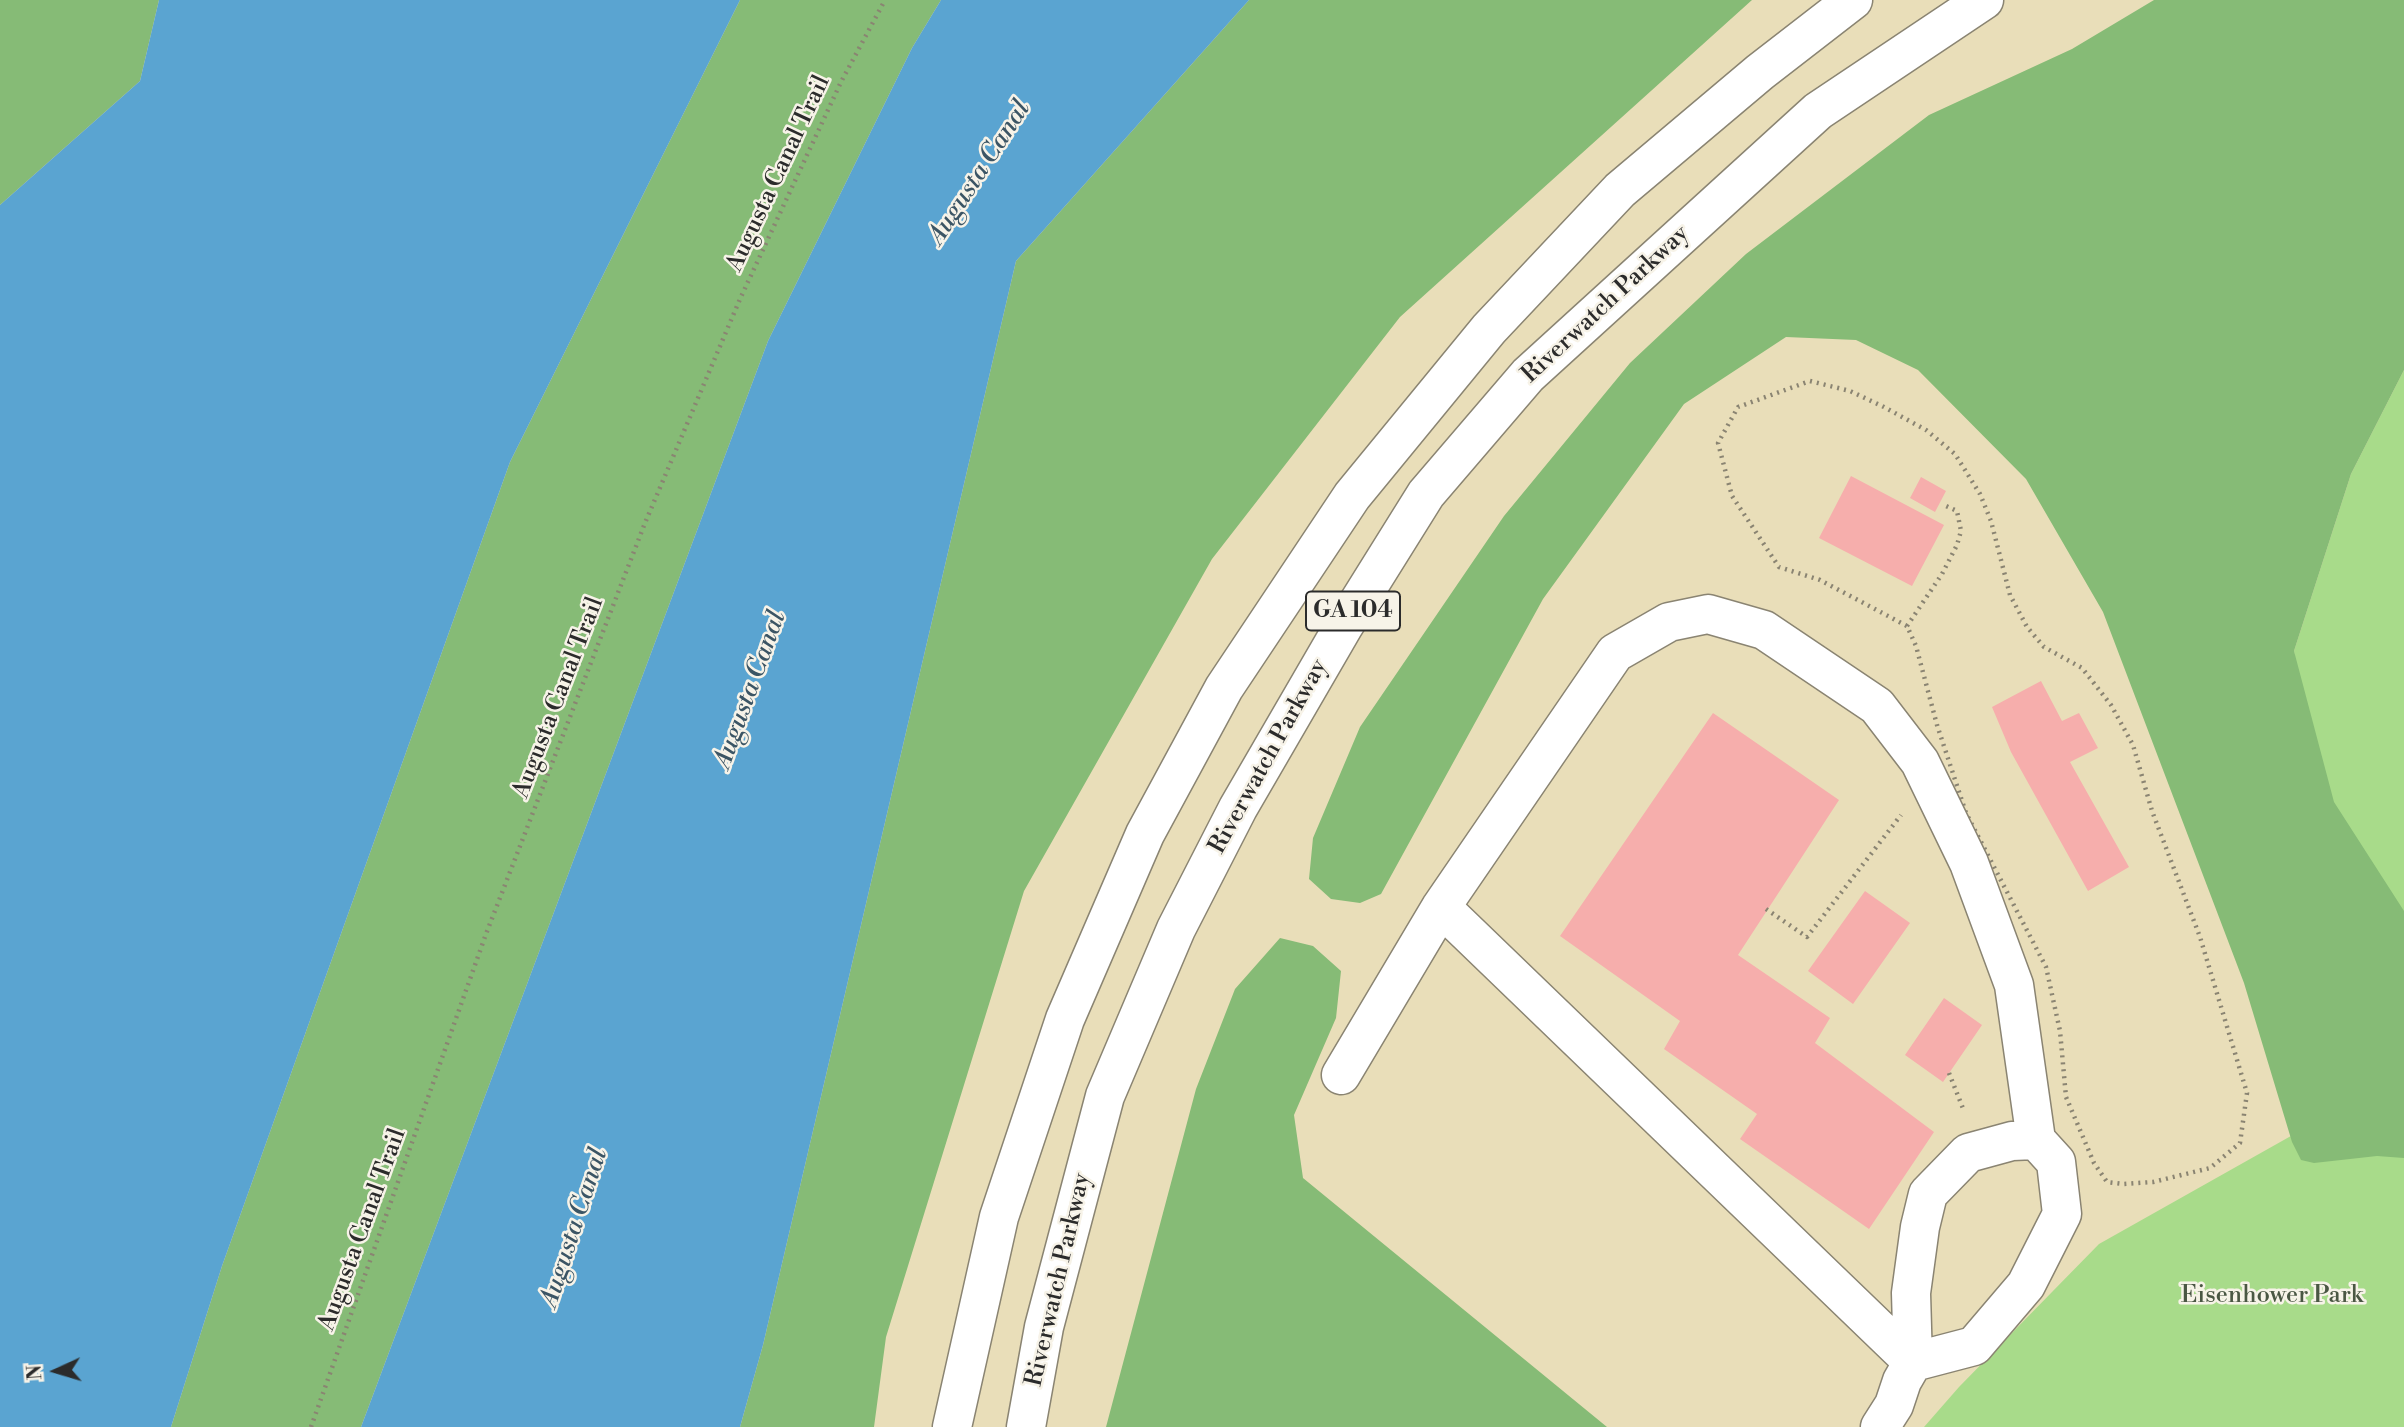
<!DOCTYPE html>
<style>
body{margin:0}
#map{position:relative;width:2404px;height:1427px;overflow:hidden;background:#e9deb9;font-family:"Libre Bodoni",serif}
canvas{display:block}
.north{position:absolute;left:21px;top:1336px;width:70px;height:70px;-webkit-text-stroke:5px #f7f3e8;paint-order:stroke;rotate:266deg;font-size:19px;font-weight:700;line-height:28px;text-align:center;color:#2b2b2b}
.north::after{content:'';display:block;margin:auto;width:24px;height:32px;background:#2b2b2b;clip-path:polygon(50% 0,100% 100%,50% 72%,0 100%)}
</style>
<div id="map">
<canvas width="2404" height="1427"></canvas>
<div class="north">N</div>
</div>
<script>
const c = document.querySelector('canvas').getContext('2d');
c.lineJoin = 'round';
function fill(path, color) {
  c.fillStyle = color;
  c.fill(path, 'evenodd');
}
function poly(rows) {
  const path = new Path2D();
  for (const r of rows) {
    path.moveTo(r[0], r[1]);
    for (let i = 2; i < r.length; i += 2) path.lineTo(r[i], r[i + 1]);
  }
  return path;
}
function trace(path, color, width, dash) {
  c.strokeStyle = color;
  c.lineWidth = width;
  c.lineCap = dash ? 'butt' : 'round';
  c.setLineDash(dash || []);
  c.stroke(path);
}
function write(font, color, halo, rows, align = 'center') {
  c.font = font + ' "Libre Bodoni",serif';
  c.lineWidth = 5;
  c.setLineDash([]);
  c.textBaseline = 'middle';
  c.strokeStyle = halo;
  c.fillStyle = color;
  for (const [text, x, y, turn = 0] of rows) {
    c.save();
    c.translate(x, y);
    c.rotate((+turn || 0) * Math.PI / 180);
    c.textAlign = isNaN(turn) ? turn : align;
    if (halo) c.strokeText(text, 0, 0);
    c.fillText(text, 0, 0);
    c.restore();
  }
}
fill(poly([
 [2404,370,2404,1427,1924,1427,1959,1387,2099,1244,2346,1105,2294,651,2351,474]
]), '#a8db8a');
fill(poly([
 [0,0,159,0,140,81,0,205],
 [740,0,941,0,912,48,768,341,361,1427,171,1427,222,1266,510,462],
 [1249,0,1752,0,1400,317,1212,559,1024,891,886,1337,874,1427,740,1427,763,1345,1016,261],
 [2154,0,2404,0,2404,370,2351,474,2294,651,2334,802,2404,911,2404,1158,2377,1156,2314,1163,2301,1160,2292,1142,2244,983,2103,612,2026,479,1918,370,1856,340,1786,337,1684,404,1543,599,1381,894,1360,903,1331,899,1309,879,1313,838,1360,727,1504,516,1630,363,1746,254,1929,115,2072,49],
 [1280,938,1313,946,1341,971,1336,1018,1294,1115,1303,1178,1607,1427,1106,1427,1196,1089,1235,989]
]), '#86bb76');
fill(poly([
 [159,0,740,0,510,462,222,1266,171,1427,0,1427,0,205,140,81],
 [941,0,1249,0,1016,261,763,1345,740,1427,361,1427,768,341,912,48]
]), '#5aa4d1');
fill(poly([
 [1851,476,1944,525,1912,586,1819,538],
 [1921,477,1946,491,1935,512,1910,498],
 [2041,681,2062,721,2079,713,2098,748,2070,762,2129,867,2088,891,2011,752,1992,707],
 [1713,713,1839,800,1738,955,1830,1018,1815,1043,1934,1132,1869,1229,1740,1139,1757,1114,1664,1049,1680,1021,1560,936],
 [1865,891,1910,923,1853,1004,1808,971],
 [1944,998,1982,1025,1943,1082,1905,1055]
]), '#f6aeac');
const minor = poly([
 [1441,907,1913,1362],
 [1341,1075,1441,907,1615,653,1669,622,1708,614,1764,630,1877,706,1920,762,1969,863,2014,985,2036,1140,2056,1162,2062,1214,2026,1285,1974,1346,1913,1362],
 [1913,1362,1911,1293,1920,1227,1928,1194,1968,1153,2012,1141,2036,1140],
 [1880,1427,1894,1405,1902,1381,1913,1362]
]);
const major = poly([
 [952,1427,999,1217,1065,1019,1145,834,1224,688,1352,496,1489,329,1620,190,1760,72,1853,0],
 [1026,1427,1044,1327,1105,1096,1176,929,1238,808,1343,627,1426,494,1528,375,1818,111,1984,0]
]);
trace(minor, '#8a8472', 41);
trace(major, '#8a8472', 41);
trace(poly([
 [1810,381,1850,391,1884,407,1926,430,1955,454,1980,494,1991,521,2010,595,2027,627,2044,647,2082,668,2111,705,2133,745,2152,811,2200,937,2247,1093,2240,1143,2210,1168,2153,1182,2123,1184,2107,1182,2094,1163,2066,1097,2060,1031,2046,967,1966,813,1937,725,1916,646,1907,626,1820,580,1779,567,1732,496,1718,443,1738,407,1810,381],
 [1907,626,1942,574,1957,545,1961,531,1957,511,1946,506],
 [1766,909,1807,937,1901,815],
 [1949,1073,1964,1111],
 [311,1427,486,934,645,523,740,299,841,82,885,0]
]), '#8a8472', 4.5, [2, 5]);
trace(minor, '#fff', 38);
trace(major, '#fff', 38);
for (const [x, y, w] of [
 [1353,611,94]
]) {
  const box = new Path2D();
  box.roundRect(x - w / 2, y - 19.5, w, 39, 5);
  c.fillStyle = '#f7f3e8';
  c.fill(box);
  trace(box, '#2b2b2b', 2);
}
write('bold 23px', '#2b2b2b', null, [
 ["GA 104",1353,611]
]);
write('24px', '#2b2b2b', '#f7f3e8', [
 ["Augusta Canal Trail",779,174,-65],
 ["Riverwatch Parkway",1606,305,-43],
 ["Augusta Canal Trail",559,698,-69],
 ["Riverwatch Parkway",1269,757,-61],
 ["Augusta Canal Trail",363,1230,-70],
 ["Riverwatch Parkway",1059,1280,-77]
]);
write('24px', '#4a5743', '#f7f3e8', [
 ["Eisenhower Park",2272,1296]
]);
write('italic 26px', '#3b5565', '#f7f3e8', [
 ["Augusta Canal",980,173,-57],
 ["Augusta Canal",751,690,-70],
 ["Augusta Canal",575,1228,-72]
]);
</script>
